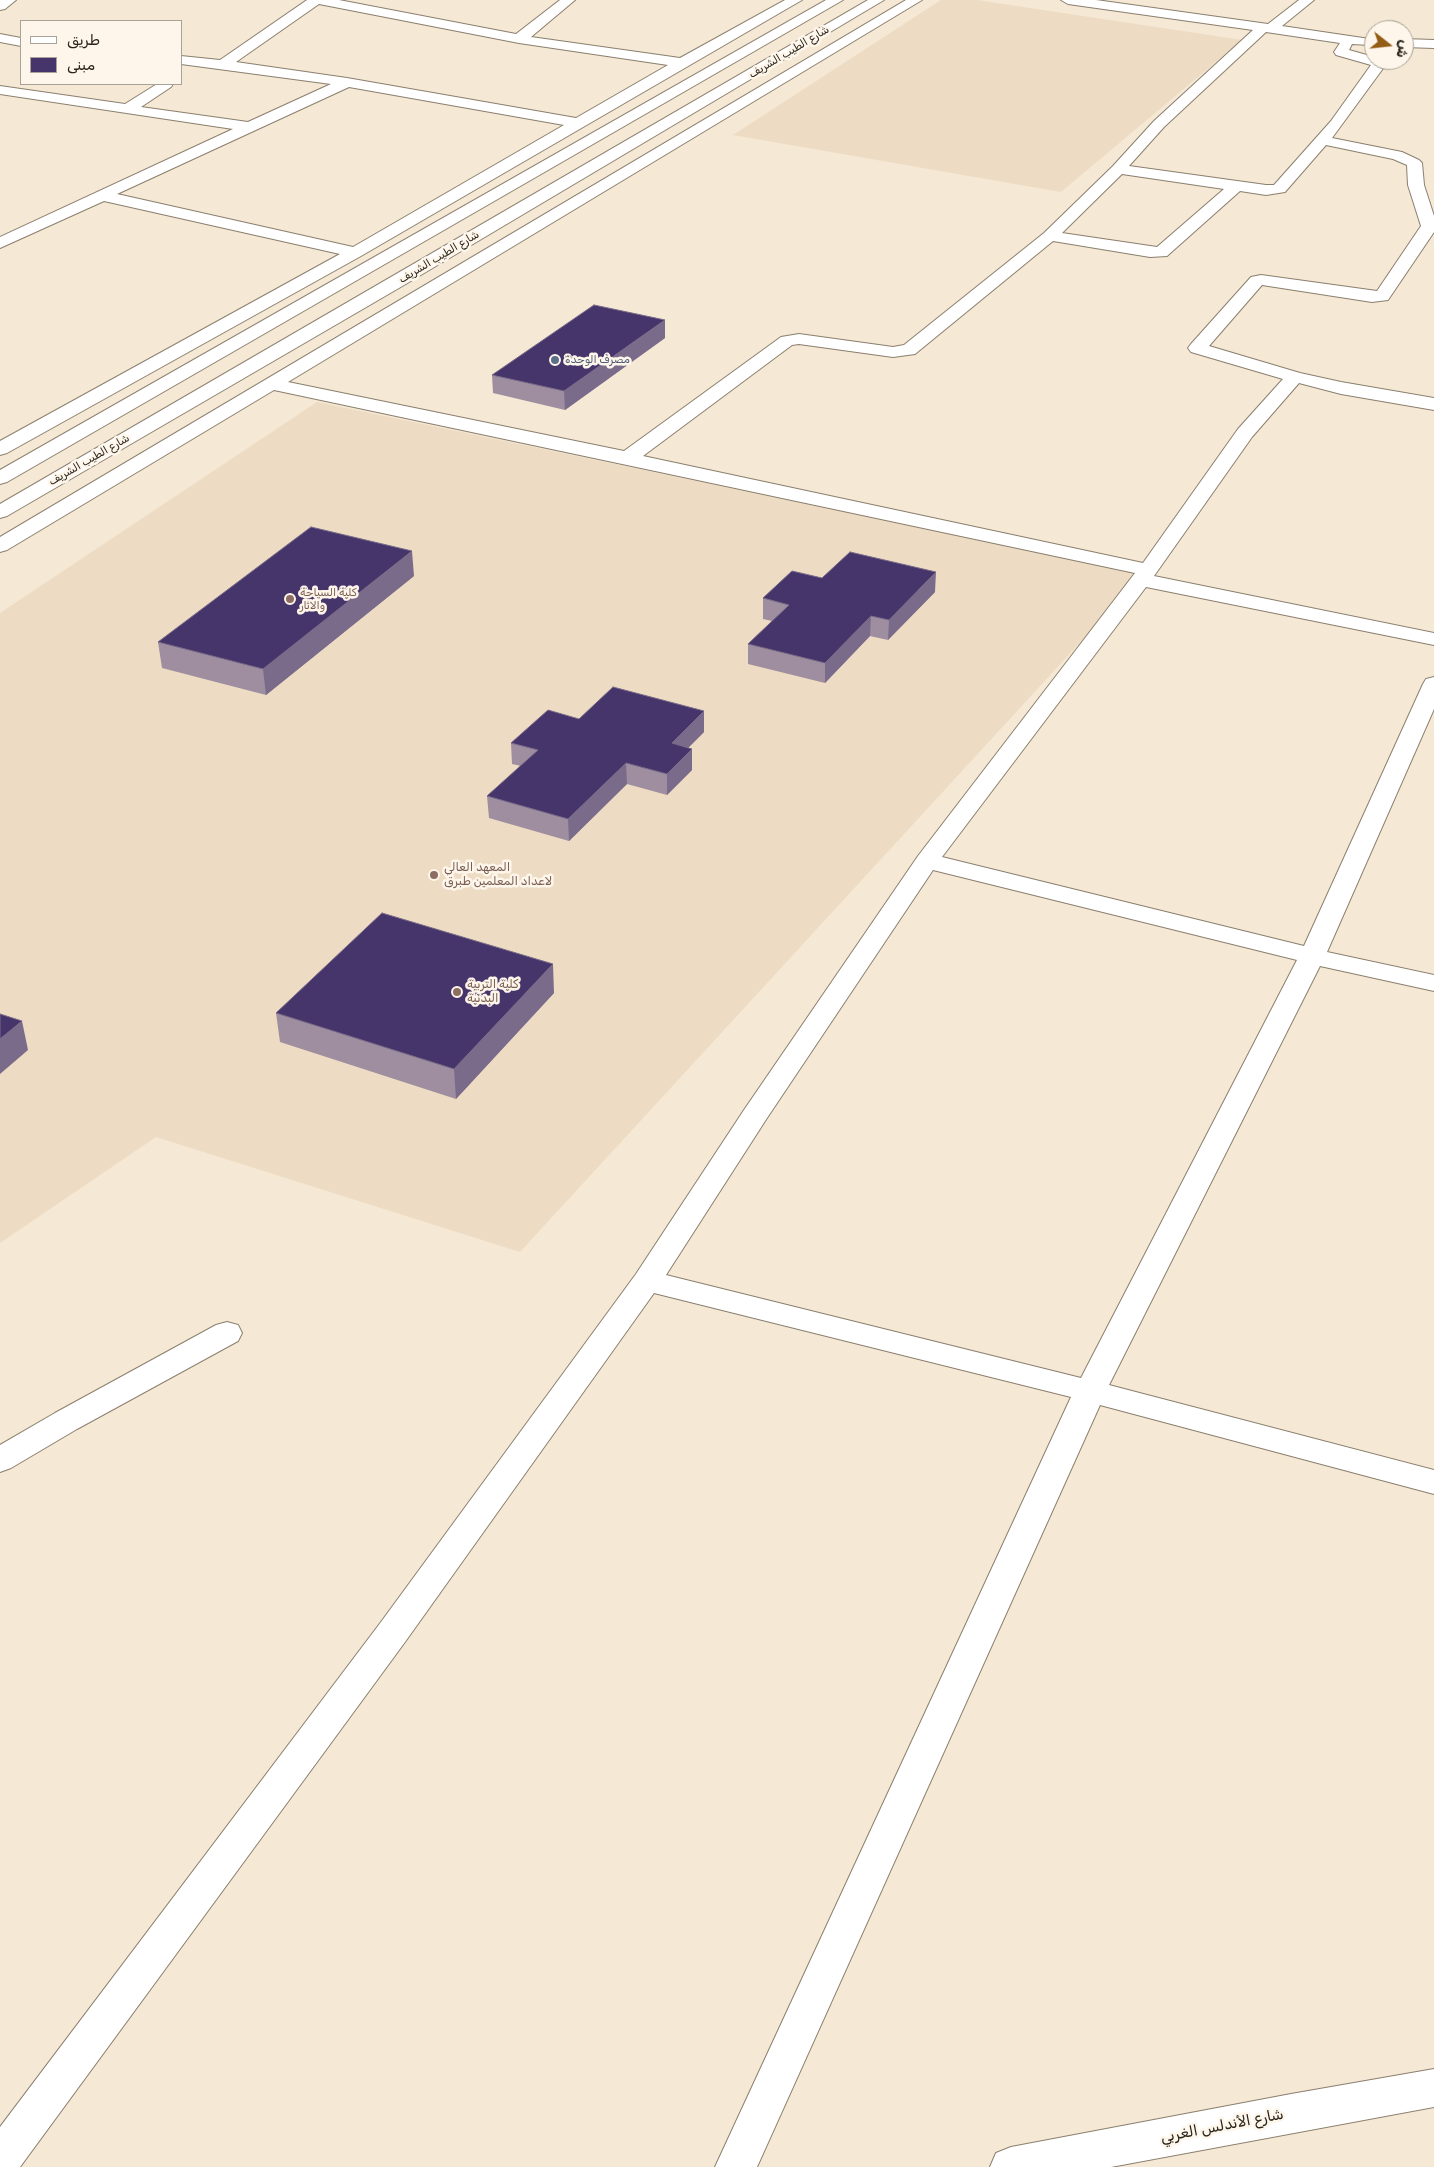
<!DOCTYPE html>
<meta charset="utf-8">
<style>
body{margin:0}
#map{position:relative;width:1434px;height:2167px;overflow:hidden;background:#f5e8d4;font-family:Rubik,"Noto Naskh Arabic",sans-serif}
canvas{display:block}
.legend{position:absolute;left:20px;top:20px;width:162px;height:65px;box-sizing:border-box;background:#fef6ea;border:1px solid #a9a298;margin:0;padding:6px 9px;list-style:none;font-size:15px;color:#29251d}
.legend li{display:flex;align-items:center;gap:10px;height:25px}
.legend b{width:25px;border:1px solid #a9a298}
.north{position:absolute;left:1364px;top:20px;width:50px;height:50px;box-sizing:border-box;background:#fef6ea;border:1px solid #a9a298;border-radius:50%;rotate:106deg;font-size:14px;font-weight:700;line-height:20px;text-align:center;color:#29251d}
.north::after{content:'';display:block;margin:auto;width:18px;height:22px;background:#945d16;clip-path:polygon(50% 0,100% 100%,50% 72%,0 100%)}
</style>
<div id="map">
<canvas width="1434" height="2167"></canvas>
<ul class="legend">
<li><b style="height:6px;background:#fff"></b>طريق</li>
<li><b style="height:14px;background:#46356a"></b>مبنى</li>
</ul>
<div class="north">ش</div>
</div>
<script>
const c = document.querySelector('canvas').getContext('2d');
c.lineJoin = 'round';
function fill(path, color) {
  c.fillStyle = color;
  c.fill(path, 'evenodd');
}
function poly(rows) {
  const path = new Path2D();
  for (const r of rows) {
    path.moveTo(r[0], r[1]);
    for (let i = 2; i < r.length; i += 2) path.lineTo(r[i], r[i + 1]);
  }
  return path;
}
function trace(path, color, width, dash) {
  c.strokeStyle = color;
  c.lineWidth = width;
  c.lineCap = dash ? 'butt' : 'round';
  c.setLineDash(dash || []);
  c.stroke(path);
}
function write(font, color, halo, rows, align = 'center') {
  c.font = font + ' Rubik,"Noto Naskh Arabic",sans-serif';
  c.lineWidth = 5;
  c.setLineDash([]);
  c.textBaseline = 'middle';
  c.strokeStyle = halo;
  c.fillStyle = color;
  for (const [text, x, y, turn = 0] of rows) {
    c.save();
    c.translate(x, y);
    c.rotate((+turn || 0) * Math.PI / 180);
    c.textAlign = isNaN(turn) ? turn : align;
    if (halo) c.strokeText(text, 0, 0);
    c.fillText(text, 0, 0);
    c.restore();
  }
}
fill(poly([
 [941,0,977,0,1242,40,1061,192,733,135],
 [317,402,1143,574,520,1252,156,1137,0,1243,0,613]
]), '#eddcc3');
const street = poly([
 [0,0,16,0,5,9,0,10,0,0],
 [307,0,339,0,516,34,560,0,575,0,531,37,680,58,785,0,802,0,361,256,7,453,0,455,0,441,340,254,104,201,0,248,0,237,233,129,0,94,0,86,125,104,157,84,173,84,171,87,141,107,248,122,331,84,181,64,181,56,220,60,307,0],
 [319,4,519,43,668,65,576,118,347,78,236,62,319,4],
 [349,87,564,125,353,247,117,194,349,87],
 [906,0,922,0,288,382,624,451,781,337,799,334,893,347,904,345,1044,233,1113,166,1154,121,1253,30,1068,4,1061,0,1096,0,1268,24,1299,0,1314,0,1282,26,1370,39,1372,42,1370,45,1352,44,1349,50,1374,57,1374,60,1385,60,1387,63,1332,138,1402,152,1419,160,1422,163,1424,185,1434,216,1434,232,1388,300,1372,302,1262,285,1209,346,1300,373,1341,382,1434,398,1434,410,1341,394,1299,383,1252,437,1154,576,1434,633,1434,645,1146,587,942,857,1304,946,1423,684,1426,679,1434,677,1434,709,1327,952,1434,975,1434,991,1320,966,1109,1385,1434,1470,1434,1494,1100,1405,757,2167,715,2167,1071,1397,654,1293,405,1642,20,2167,0,2167,0,2127,381,1622,636,1274,744,1110,918,856,1135,573,274,390,7,550,0,552,0,537,906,0],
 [1266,32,1340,43,1334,52,1336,55,1371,65,1331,121,1274,185,1266,185,1129,166,1164,127,1266,32],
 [1326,145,1393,159,1407,165,1408,185,1421,226,1377,291,1261,275,1251,277,1191,344,1188,348,1191,352,1283,379,1238,429,1143,563,643,456,792,345,799,344,893,357,915,354,1053,241,1150,257,1167,256,1240,191,1266,195,1285,192,1326,145],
 [1122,174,1224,189,1157,247,1062,233,1122,174],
 [933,870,1297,960,1081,1378,666,1275,767,1118,933,870],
 [0,34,21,38,21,46,0,42,0,34],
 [1404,39,1434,40,1434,48,1404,47,1404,39],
 [227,1322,238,1325,242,1333,238,1341,77,1429,11,1468,0,1472,0,1445,55,1413,216,1325,227,1322]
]);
const secondary = poly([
 [826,0,843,0,7,482,0,484,0,470,826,0],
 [868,0,884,0,399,288,7,516,0,518,0,504,868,0],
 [1434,2069,1434,2107,1111,2167,990,2167,996,2153,1011,2147,1291,2094,1434,2069]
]);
trace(street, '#8b7f6e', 2);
trace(secondary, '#8b7f6e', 2);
fill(street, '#fff');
fill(secondary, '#fff');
fill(poly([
 [665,338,565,410,493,393,492,375],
 [414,576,266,695,162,668,158,642],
 [822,578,935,592,888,640,870,636,825,683,748,664,748,644,772,621,763,619,763,598],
 [704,711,704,732,688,748,692,770,667,795,627,784,569,841,489,818,487,796,521,766,512,764,511,743,579,719],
 [554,993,456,1099,280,1042,276,1013]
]), '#9e8e9f');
fill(poly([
 [665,320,665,338,565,410,564,391],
 [412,551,414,576,266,695,263,669],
 [936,572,935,592,888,640,889,620],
 [871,616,870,636,825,683,825,663],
 [704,711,704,732,672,764,672,743],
 [692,749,692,770,667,795,667,774],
 [626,763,627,784,569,841,568,819],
 [553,964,554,993,456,1099,454,1069],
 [22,1021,28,1050,0,1074,0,1039]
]), '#7a6b8a');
const building = poly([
 [594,305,665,320,564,391,492,375,594,305],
 [311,527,412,551,263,669,158,642,311,527],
 [850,552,936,572,889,620,871,616,825,663,748,644,789,605,763,598,792,571,822,578,850,552],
 [613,687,704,711,672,743,692,749,667,774,626,763,568,819,487,796,538,750,511,743,548,710,579,719,613,687],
 [382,913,553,964,454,1069,276,1013,382,913],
 [0,1014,22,1021,0,1039,0,1014]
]);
fill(building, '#46356a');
trace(building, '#7a6b8a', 1);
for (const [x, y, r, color] of [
 [555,360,5,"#5c6f8a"],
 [290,599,5,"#8d6e63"],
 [434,875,5,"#8d6e63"],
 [457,992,5,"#8d6e63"]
]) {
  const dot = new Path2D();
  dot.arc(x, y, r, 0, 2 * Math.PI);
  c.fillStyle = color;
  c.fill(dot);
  trace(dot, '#fef6ea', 2);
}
write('11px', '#29251d', '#fef6ea', [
 ["شارع الطيب الشريف",789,52,-31],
 ["شارع الطيب الشريف",439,257,-31],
 ["شارع الطيب الشريف",89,460,-30]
]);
write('11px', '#4e5e75', '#fef6ea', [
 ["مصرف الوحدة",565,360]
], 'left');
write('11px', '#785e54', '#fef6ea', [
 ["كلية السياحة",300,593],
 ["والاثار",300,606]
], 'left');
write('12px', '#785e54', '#fef6ea', [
 ["المعهد العالي",444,868],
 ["لاعداد المعلمين طبرق",444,882],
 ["كلية التربية",467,985],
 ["البدنية",467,999]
], 'left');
write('15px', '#29251d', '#fef6ea', [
 ["شارع الأندلس الغربي",1222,2126,-11]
]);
</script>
